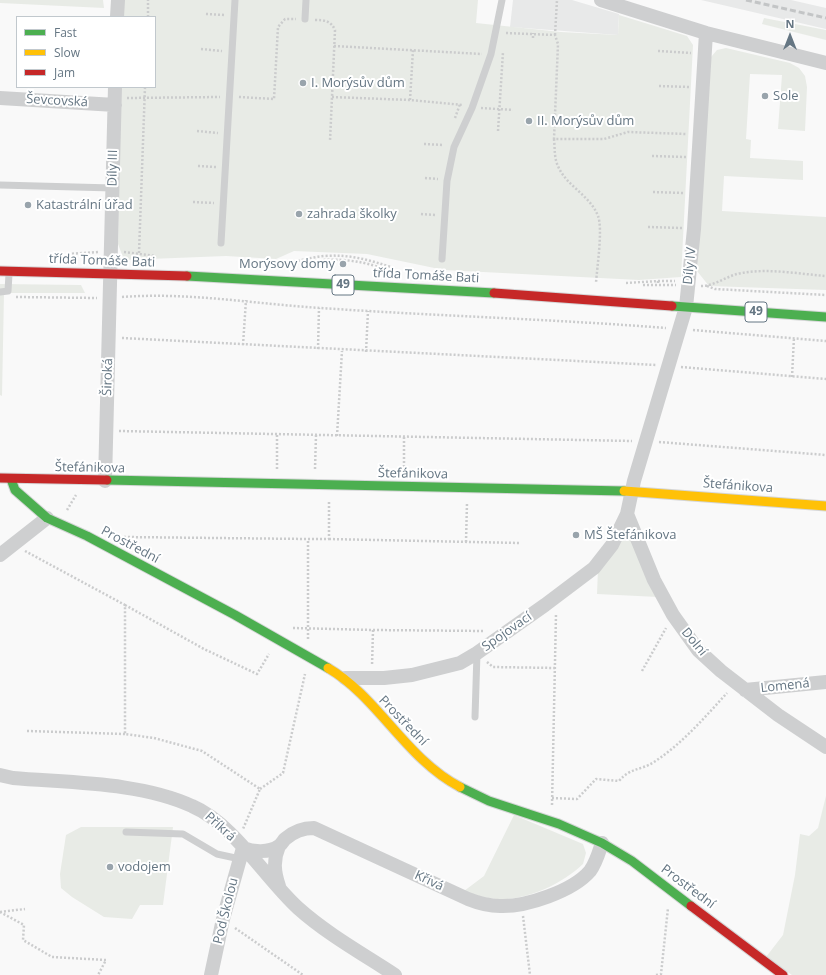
<!DOCTYPE html>
<meta charset="utf-8">
<style>
body{margin:0}
#map{position:relative;width:826px;height:975px;overflow:hidden;background:#f9f9f9;font-family:"Open Sans",sans-serif}
canvas{display:block}
.legend{position:absolute;left:16px;top:16px;width:140px;height:72px;box-sizing:border-box;background:#fff;border:1px solid #c1c8cd;margin:0;padding:5px 7px;list-style:none;font-size:12px;color:#657683}
.legend li{display:flex;align-items:center;gap:8px;height:20px}
.legend b{width:20px;border:1px solid #c1c8cd}
.north{position:absolute;left:770px;top:16px;width:40px;height:40px;-webkit-text-stroke:3px #fff;paint-order:stroke;rotate:0deg;font-size:11px;font-weight:700;line-height:16px;text-align:center;color:#657683}
.north::after{content:'';display:block;margin:auto;width:14px;height:18px;background:#657683;clip-path:polygon(50% 0,100% 100%,50% 72%,0 100%)}
</style>
<div id="map">
<canvas width="826" height="975"></canvas>
<ul class="legend">
<li><b style="height:5px;background:#4caf50"></b>Fast</li>
<li><b style="height:5px;background:#ffc107"></b>Slow</li>
<li><b style="height:5px;background:#c62828"></b>Jam</li>
</ul>
<div class="north">N</div>
</div>
<script>
const context = document.querySelector('canvas').getContext('2d');
context.lineJoin = 'round';
function fill(path, color) { context.fillStyle = color; context.fill(path, 'evenodd'); }
function strokePath(path, color, width, dash) { context.strokeStyle = color; context.lineWidth = width; context.lineCap = dash ? 'butt' : 'round'; context.setLineDash(dash || []); context.stroke(path); }
function drawText(font, color, halo, rows, align = 'center') {
  context.font = font + ' "Open Sans",sans-serif'; context.lineWidth = 4; context.setLineDash([]); context.textBaseline = 'middle'; context.strokeStyle = halo; context.fillStyle = color; for (const [text, x, y, turn = 0] of rows) {
    context.save(); context.translate(x, y); context.rotate((+turn || 0) * Math.PI / 180); context.textAlign = isNaN(turn) ? turn : align; if (halo) context.strokeText(text, 0, 0); context.fillText(text, 0, 0); context.restore();
  }
}
fill(new Path2D(`
 M513,0H572L619,14L618,35L510,27Z
 M701,0H791L826,8V29Z`), '#e8e9e9');
fill(new Path2D(`
 M0,0H103L104,8L0,3Z
 M122,0H478L476,23L561,32L618,35L619,15L687,36L693,45L681,277L639,280L444,270L367,254L294,251L276,259L226,256L124,260L118,244L121,87H155V17H122Z
 M764,18L826,30V40L762,24Z
 M726,48L790,63L799,68L805,76L807,87L805,131L778,129L782,75L750,74L746,139L751,140L750,158L803,161V180L724,176L722,211L826,217V290L709,286L697,271L711,57L717,50Z
 M0,284L81,285L85,293H4L2,396L0,395Z
 M621,538H628L632,540L658,597L597,594L598,569Z
 M826,796V975H792L766,957L783,935L795,875L800,834L809,836L818,828Z
 M514,815L583,844L586,853L583,864C562,884 526,901 497,899C485,898 475,895 464,891L484,876Z
 M81,827H173L163,905H140L132,919L104,917L72,897L61,888L60,874L66,835Z`), '#e8ebe6');
const fast = new Path2D(`
 M187,276L494,293
 M672,306L826,317
 M11,479L15,490L47,518L87,536L235,615L328,668
 M107,480L624,491
 M460,787L489,801L559,824L602,843L632,861L691,906`);
const slow = new Path2D(`
 M624,491L826,506
 M328,668C378,697 406,759 460,787`);
const jam = new Path2D(`
 M0,271L187,276
 M494,293L672,306
 M0,478L107,480
 M691,906L783,975`);
strokePath(fast, '#d5d6d7', 11);
strokePath(slow, '#d5d6d7', 11);
strokePath(jam, '#d5d6d7', 11);
strokePath(new Path2D(`
 M206,14L225,15
 M148,17V0
 M315,20C325,20 331,21 335,30L330,141
 M506,33L555,35L558,44L554,139H604L628,132L687,134
 M555,35L557,0
 M533,38V33
 M334,46L482,54
 M201,49L222,51
 M658,51L691,53
 M659,86L690,87
 M239,97L274,99L278,27L285,19H296
 M332,97L410,100L463,105
 M127,98L220,97
 M410,100L413,50
 M481,108L513,110
 M455,118L460,104
 M197,131L218,133
 M498,131L503,52
 M554,139C555,148 554,158 558,166C566,186 590,195 598,216C603,229 597,267 596,283
 M424,144L444,145
 M652,156L686,157
 M198,166L216,167
 M425,178L438,179
 M653,192L684,193
 M193,202L214,203
 M421,214L436,215
 M648,227L682,228
 M124,252L155,256
 M139,253L145,87
 M68,254L99,252
 M290,262C301,261 312,257 324,256C350,254 369,260 394,268
 M304,264C325,256 361,260 381,268
 M658,281H675
 M626,283L658,281V285
 M643,285H676
 M701,286C716,286 727,275 742,273C769,268 799,274 826,276
 M707,286L715,289L826,295
 M16,297L97,298
 M122,297C189,292 255,304 321,308C436,316 551,319 666,328
 M693,330L826,341
 M122,338L656,365
 M243,345L246,300
 M318,349L319,308
 M366,352L368,311
 M681,367L826,379
 M792,377L794,337
 M119,431L632,441
 M337,436L342,351
 M659,442L826,455
 M277,469V435
 M315,469L316,435
 M404,471V437
 M67,510L76,495
 M124,537L308,539
 M329,539L519,543
 M466,542L467,503
 M25,551L125,605V734L154,738L202,751L260,789L243,829
 M125,605L204,649L257,674L269,654
 M293,628L373,630L372,666
 M373,630L485,631
 M308,639V539H329V500
 M487,662L493,667L555,668
 M642,671L666,628
 M27,731L125,734
 M260,789L283,773L305,674
 M552,798L577,799L596,779L619,781C631,767 640,771 654,762C682,744 705,717 727,693
 M552,805L556,614
 M0,912L24,925L23,940L52,957L106,960L98,975
 M0,912L25,909
 M523,916L530,975
 M235,928L303,975
 M656,975L661,974L668,908`), '#cbcccd', 2.5, [2, 2]);
strokePath(new Path2D(`
 M305,19L306,0
 M0,185L113,188
 M221,243L235,0
 M442,259L447,181L454,147L472,108L491,54L502,0
 M0,292L8,291L9,274
 M475,717L477,653
 M126,832L183,834L217,854L240,859`), '#cecfd0', 7);
strokePath(new Path2D(`
 M601,0L706,33L826,63
 M117,17L118,0
 M706,33L694,229L686,307L634,481L627,514L654,580L673,615L698,650L721,671L778,715L826,747
 M0,98L115,105
 M105,481L115,87
 M0,555L47,518
 M345,678H384L412,675L460,663L477,653L545,605L594,568L612,545L627,514
 M745,690L826,682
 M0,775L13,778C70,783 140,782 192,806C234,824 265,878 298,908C327,934 363,954 395,975
 M279,846C273,860 274,872 279,886
 M243,848C253,852 269,853 279,846C282,844 283,841 285,839C294,831 303,828 314,828L468,899C478,903 489,906 500,906C526,907 573,891 590,871C596,863 599,852 602,843
 M211,975L223,919L243,848`), '#cecfd0', 14);
strokePath(fast, '#4caf50', 9);
strokePath(slow, '#ffc107', 9);
strokePath(jam, '#c62828', 9);
strokePath(new Path2D(`
 M746,0L826,18`), '#c3c5c6', 3, [6, 3]);
for (const [x, y, r, color] of [
 [303,83,4,"#99a4ac"],
 [765,96,4,"#99a4ac"],
 [529,121,4,"#99a4ac"],
 [28,205,4,"#99a4ac"],
 [299,214,4,"#99a4ac"],
 [343,264,4,"#99a4ac"],
 [576,535,4,"#99a4ac"],
 [110,867,4,"#99a4ac"]
]) { const dot = new Path2D(); dot.arc(x, y, r, 0, 2 * Math.PI); context.fillStyle = color; context.fill(dot); strokePath(dot, '#fff', 1.5); }
for (const [x, y, w] of [
 [343,285,22],
 [756,312,22]
]) { const box = new Path2D(); box.roundRect(x - w / 2, y - 10, w, 20, 3); context.fillStyle = '#fff'; context.fill(box); strokePath(box, '#657683', 1); }
drawText('bold 12px', '#657683', null, [
 ["49",343,285],
 ["49",756,312]
]);
drawText('13px', '#657683', '#fff', [
 ["I. Morýsův dům",311,83],
 ["Sole",773,96],
 ["II. Morýsův dům",537,121],
 ["Katastrální úřad",36,205],
 ["zahrada školky",307,214],
 ["Morýsovy domy",335,264,"right"],
 ["MŠ Štefánikova",584,535],
 ["vodojem",118,867]
], 'left');
drawText('13px', '#657683', '#fff', [
 ["Ševcovská",57,101,3],
 ["Díly III",113,168,-89],
 ["třída Tomáše Bati",102,261,2],
 ["Díly IV",690,266,-84],
 ["třída Tomáše Bati",426,276,3],
 ["Široká",108,377,-88],
 ["Štefánikova",90,468,1],
 ["Štefánikova",413,474,1],
 ["Štefánikova",738,486,4],
 ["Prostřední",130,545,28],
 ["Spojovací",507,632,-35],
 ["Dolní",694,642,50],
 ["Lomená",785,686,-6],
 ["Prostřední",403,721,46],
 ["Příkrá",220,827,42],
 ["Křivá",429,881,25],
 ["Prostřední",688,887,37],
 ["Pod Školou",226,911,-76]
]);
</script>
